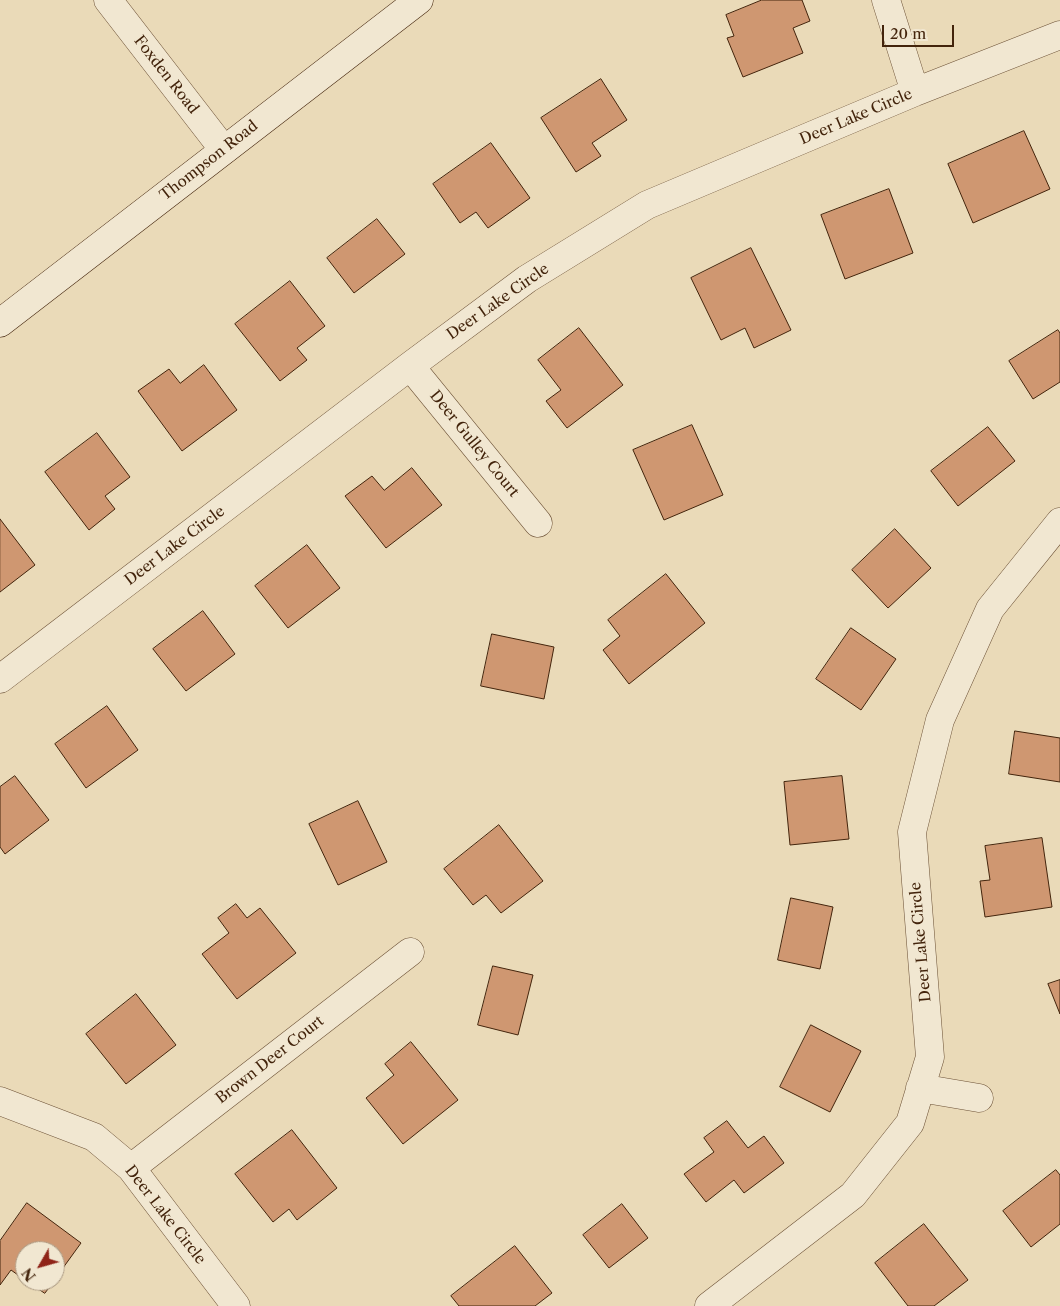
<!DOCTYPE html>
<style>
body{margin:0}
#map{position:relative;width:1060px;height:1306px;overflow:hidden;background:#eadab8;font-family:"Libre Caslon Text",serif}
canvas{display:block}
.north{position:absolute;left:15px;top:1241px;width:50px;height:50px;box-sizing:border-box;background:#f1e7d1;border:1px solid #ab9982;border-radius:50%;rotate:232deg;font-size:14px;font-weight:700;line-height:20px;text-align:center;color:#43240c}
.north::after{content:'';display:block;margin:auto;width:18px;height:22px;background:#8f2418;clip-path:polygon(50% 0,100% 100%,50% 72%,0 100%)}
.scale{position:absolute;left:882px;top:25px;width:72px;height:22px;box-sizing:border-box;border:2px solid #43240c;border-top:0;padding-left:6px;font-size:15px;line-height:18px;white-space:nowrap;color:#43240c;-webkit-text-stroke:4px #f1e7d1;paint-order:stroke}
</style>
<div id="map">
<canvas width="1060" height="1306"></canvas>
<div class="north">N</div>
<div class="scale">20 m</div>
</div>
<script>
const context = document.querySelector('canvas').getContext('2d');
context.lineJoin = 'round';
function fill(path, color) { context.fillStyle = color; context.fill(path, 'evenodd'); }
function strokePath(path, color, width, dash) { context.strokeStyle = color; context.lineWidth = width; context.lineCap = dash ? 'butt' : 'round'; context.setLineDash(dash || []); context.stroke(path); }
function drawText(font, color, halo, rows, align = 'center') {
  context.font = font + ' "Libre Caslon Text",serif'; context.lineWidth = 4; context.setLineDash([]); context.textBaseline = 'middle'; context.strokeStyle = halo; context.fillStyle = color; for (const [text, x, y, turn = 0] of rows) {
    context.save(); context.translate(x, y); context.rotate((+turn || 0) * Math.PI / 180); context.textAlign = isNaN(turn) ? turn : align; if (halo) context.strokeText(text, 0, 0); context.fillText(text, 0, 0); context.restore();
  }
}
const building = new Path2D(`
 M762,0H802L810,21L793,28L803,53L743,77L727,38L734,36L726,15Z
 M601,79L627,120L592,143L601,156L576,172L541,118Z
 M1024,131L1050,189L973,223L948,164Z
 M491,143L530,198L488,228L476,212L460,223L433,184Z
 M889,189L913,253L845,279L821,215Z
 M377,219L405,254L354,293L327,258Z
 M751,248L791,330L754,348L745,328L721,340L691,278Z
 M290,281L325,326L297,348L307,360L280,381L235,324Z
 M579,328L623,385L567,428L546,401L561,390L538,360Z
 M1058,330L1060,333V382L1033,399L1009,361Z
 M204,365L237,410L182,451L138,391L169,369L180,383Z
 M692,425L723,495L664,520L633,450Z
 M988,427L1015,461L958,506L931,471Z
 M97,433L130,477L105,496L115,509L89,530L45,472Z
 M412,468L442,505L386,548L345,496L372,476L384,490Z
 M0,519L35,565L0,592Z
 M895,529L931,568L888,608L852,570Z
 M307,545L340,588L288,628L255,586Z
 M666,574L705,623L629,684L603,650L620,636L608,620Z
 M203,611L235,654L186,691L153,649Z
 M851,628L896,659L861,710L816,679Z
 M492,634L554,647L544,699L481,686Z
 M107,706L138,750L86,788L55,744Z
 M1015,731L1060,738V782L1009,774Z
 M15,776L49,820L5,854L0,847V787Z
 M842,776L849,839L790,845L784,782Z
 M358,801L387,862L338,885L309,824Z
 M499,825L543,881L501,913L486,895L473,905L444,869Z
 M1042,838L1052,907L985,917L980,881L990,880L985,846Z
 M791,898L833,907L820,969L778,960Z
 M236,904L247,918L260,908L296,953L237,999L202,954L229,933L218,918Z
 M493,966L533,975L518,1035L478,1025Z
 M1060,980V1014L1048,984Z
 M136,994L176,1045L126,1084L86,1034Z
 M811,1025L861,1051L830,1112L780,1087Z
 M411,1042L458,1100L403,1144L366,1098L394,1075L385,1064Z
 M727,1121L748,1148L764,1136L784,1163L744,1193L734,1180L706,1202L684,1174L714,1152L704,1138Z
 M292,1130L337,1188L297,1220L289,1209L273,1222L235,1174Z
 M1056,1170L1060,1175V1224L1031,1247L1003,1211Z
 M27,1203L81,1243L55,1279V1251H25V1280L11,1270L0,1285V1241Z
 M622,1204L648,1238L609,1268L583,1235Z
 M924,1224L968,1280L934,1306H908L875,1263Z
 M515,1246L552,1293L535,1306H459L451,1296Z
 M27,1281H54L45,1293Z`);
fill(building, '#cf9771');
strokePath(building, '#43240c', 1);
const street = new Path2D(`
 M108,0L224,150
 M886,0L915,92
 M410,366L538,523
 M0,679L410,366L527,279L647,205L915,92L1060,35
 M920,1088L979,1098
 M0,1101L94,1137L131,1168L236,1306
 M131,1168L410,952
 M709,1306L853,1195L910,1123L930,1057L912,832L940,720L990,609L1060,522`);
const secondary = new Path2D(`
 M0,323L419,0`);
strokePath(street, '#6d5237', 29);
strokePath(secondary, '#43240c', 29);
strokePath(street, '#f1e7d1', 28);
strokePath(secondary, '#f1e7d1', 28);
drawText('15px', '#43240c', '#f1e7d1', [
 ["Foxden Road",166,75,52],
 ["Deer Lake Circle",856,117,-23],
 ["Thompson Road",209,161,-38],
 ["Deer Lake Circle",498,302,-35],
 ["Deer Gulley Court",474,444,51],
 ["Deer Lake Circle",175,546,-37],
 ["Deer Lake Circle",921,942,-95],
 ["Brown Deer Court",270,1060,-38],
 ["Deer Lake Circle",165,1215,52]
]);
</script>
